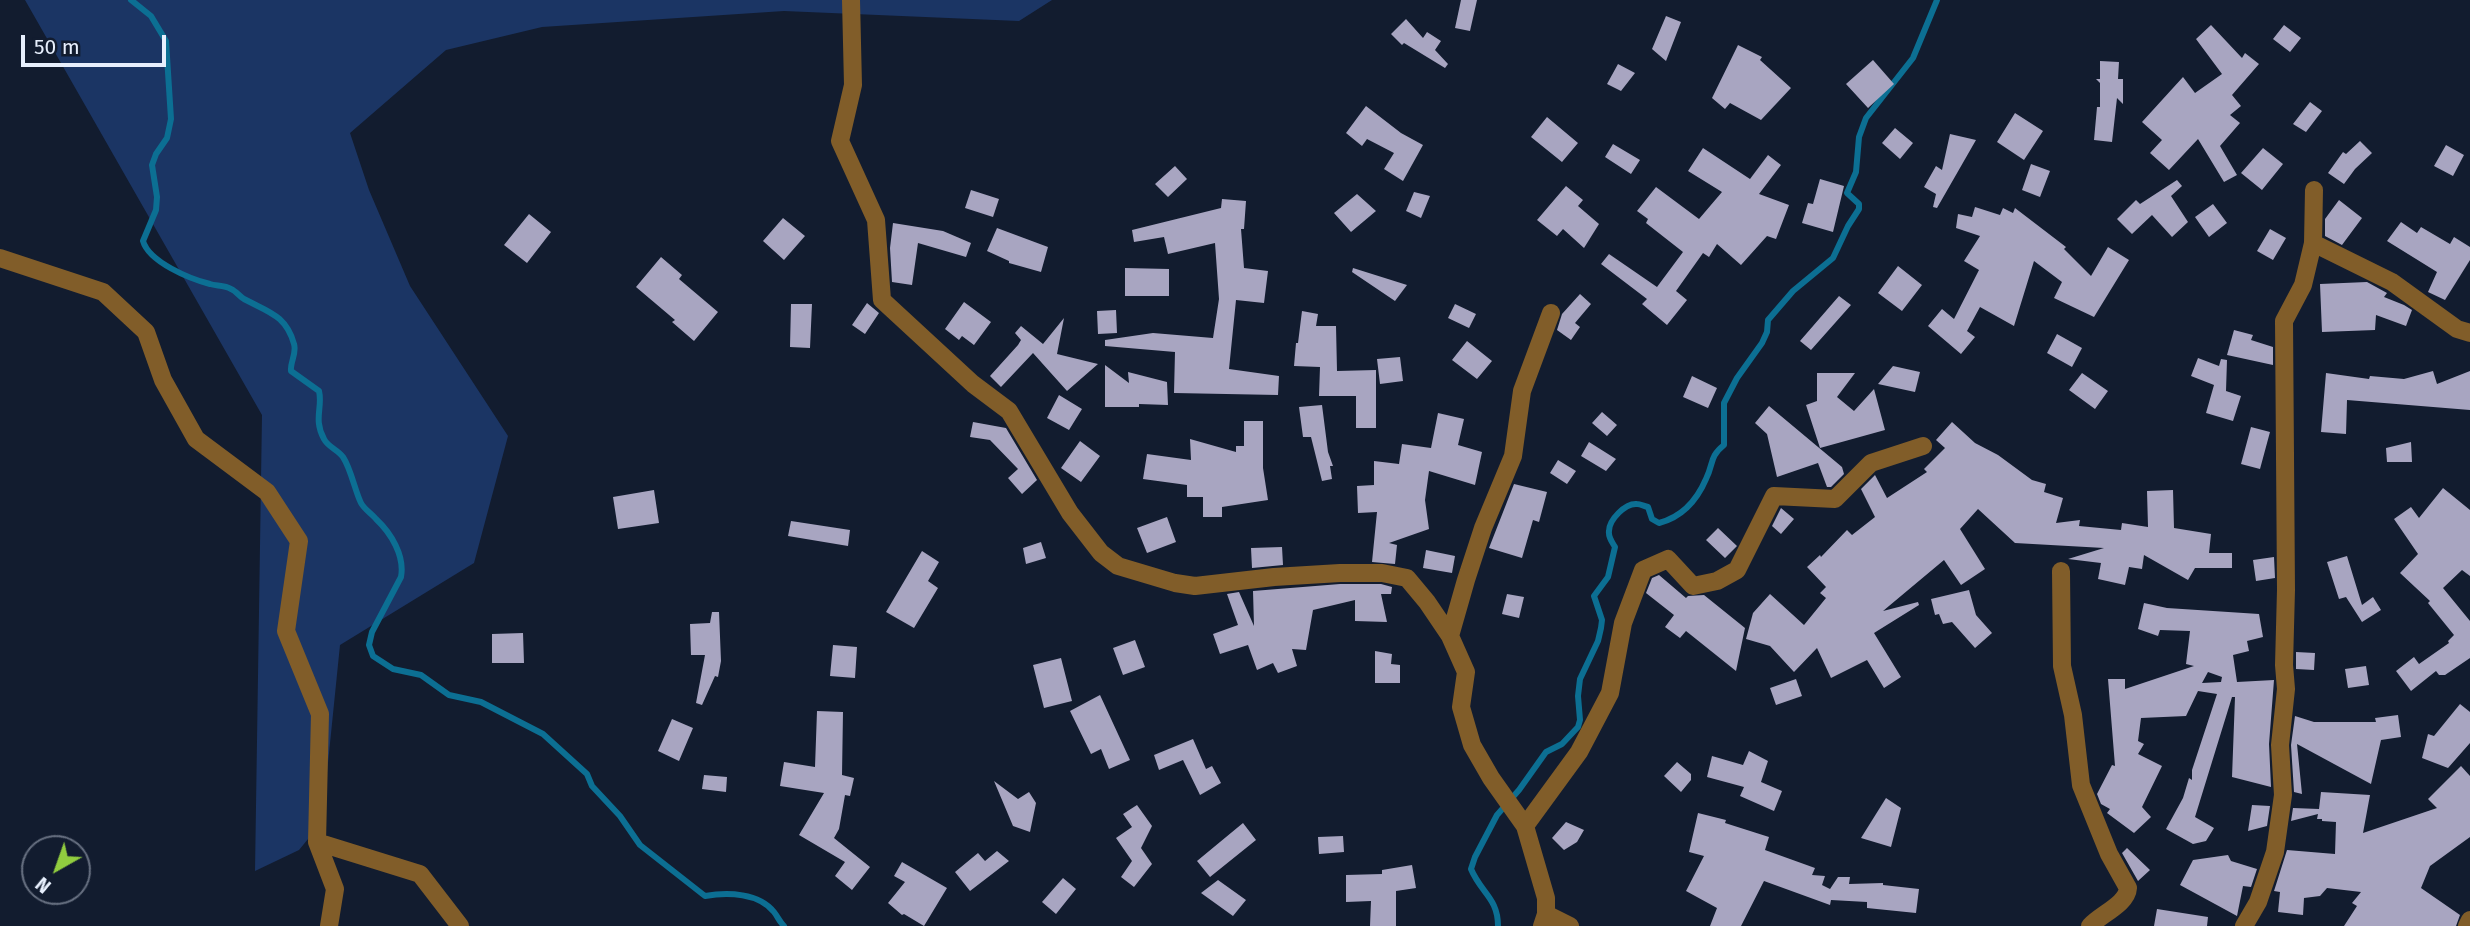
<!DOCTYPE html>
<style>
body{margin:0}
#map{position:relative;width:2470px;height:926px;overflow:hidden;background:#121c2f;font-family:"Fira Sans",sans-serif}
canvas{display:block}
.north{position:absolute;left:21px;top:835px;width:70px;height:70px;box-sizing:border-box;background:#121c2f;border:2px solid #677081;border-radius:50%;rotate:220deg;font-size:19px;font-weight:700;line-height:28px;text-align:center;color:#e7effd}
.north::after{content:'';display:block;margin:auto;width:24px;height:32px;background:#91cd3f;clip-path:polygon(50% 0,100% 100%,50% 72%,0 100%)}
.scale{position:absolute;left:21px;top:35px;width:145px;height:32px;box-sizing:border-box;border:4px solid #e7effd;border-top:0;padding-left:9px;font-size:21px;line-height:24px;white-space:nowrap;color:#e7effd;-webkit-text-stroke:5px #121c2f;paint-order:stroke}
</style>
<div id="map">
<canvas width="2470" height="926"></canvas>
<div class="north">N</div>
<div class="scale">50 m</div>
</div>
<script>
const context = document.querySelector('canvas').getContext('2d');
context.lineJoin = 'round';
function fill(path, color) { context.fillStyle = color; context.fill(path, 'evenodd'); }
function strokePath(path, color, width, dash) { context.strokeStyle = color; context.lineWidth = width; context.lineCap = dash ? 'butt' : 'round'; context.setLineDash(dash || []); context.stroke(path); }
fill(new Path2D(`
 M25,0H1052L1019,21L784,11L542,27L446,50L350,133L369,190L410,286L508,436L474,563L340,645L322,822L299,850L255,871L262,415Z`), '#1b3564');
strokePath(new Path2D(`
 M131,0L151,16L166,41L171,119L167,138L156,154L152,165L157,197L156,210L143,241C149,262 190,279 210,284C216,286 225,285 231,289C236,291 239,296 244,299C268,312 286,315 294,344C297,353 290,362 291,371L319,391C323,407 313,419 324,439C328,447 338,450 343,457C351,469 355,491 361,503C364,509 372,514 376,519C391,533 405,556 401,577L372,632L369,645L373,656L393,669L421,675L449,695L481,702L543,734L587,774L592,786L620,816L640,845L705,896C728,892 759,893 774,912C778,917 779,921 784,926
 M1498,926C1498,898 1481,893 1471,869L1475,857L1497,815L1519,790L1546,752L1562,744L1578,727L1580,720L1578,696L1580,679L1598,641L1601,628L1602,620L1594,596L1608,577L1615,547C1612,542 1608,537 1609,531C1609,520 1625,503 1637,504C1640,504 1644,506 1648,507L1652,519L1659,523C1682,517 1697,500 1706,479C1714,463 1709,457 1724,445V403L1737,378L1762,343L1767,332L1768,320L1793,291L1833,258L1848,226L1859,209V204L1847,193L1856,172L1859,137L1866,118L1913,58L1937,0`), '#0c6f93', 6);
fill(new Path2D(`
 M1461,0H1477L1470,31L1455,28Z
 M1666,16L1681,22L1666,61L1652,49Z
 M1406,19L1423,38L1427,32L1441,41L1435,50L1448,64L1445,68L1404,43L1402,45L1391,34Z
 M2211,25L2242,58L2245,53L2259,64L2232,95L2241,106L2230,115L2240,123L2220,146L2237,175L2224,182L2198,139L2169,170L2150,153L2162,140L2142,122L2183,77L2195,93L2222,74L2196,39Z
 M2284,25L2301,38L2290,52L2273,39Z
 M1738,45L1762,57L1760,60L1791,88L1761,120L1730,103L1725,109L1712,98Z
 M1873,60L1894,84L1868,108L1846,84Z
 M2100,61L2119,62L2118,79H2123V104L2117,98L2112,142L2094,140L2097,107H2100V83L2096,79H2100Z
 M1618,64L1635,73L1621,91L1607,84Z
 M2310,102L2322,111L2306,132L2293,124Z
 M1366,106L1401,133L1423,145L1403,181L1384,169L1394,153L1367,139L1362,146L1346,133Z
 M2015,113L2043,131L2024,160L1997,142Z
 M1547,117L1578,143L1562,162L1531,137Z
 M1895,128L1913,143L1900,159L1882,143Z
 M1950,134L1976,140L1937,208L1933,207L1936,194L1924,187L1936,166L1942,170Z
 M2360,141L2372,153L2355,169L2344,184L2328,173L2343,152L2346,154Z
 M1613,144L1640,160L1631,174L1605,157Z
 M2446,145L2464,155L2453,176L2434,166Z
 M1703,148L1750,179L1768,155L1781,165L1759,194L1789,205L1776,239L1767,236L1741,265L1717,244L1709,257L1703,253L1676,291L1687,300L1667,325L1642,304L1647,299L1601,264L1609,254L1657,287L1683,252L1646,223L1648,219L1637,211L1656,187L1699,219L1722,192L1688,171Z
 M2263,148L2283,164L2262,190L2241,173Z
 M2031,164L2050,171L2040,197L2022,190Z
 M1175,166L1187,179L1168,197L1155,184Z
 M1820,179L1844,186L1833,232L1802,223L1808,203L1813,204Z
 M2177,180L2182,186L2171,196L2188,222L2172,237L2152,215L2132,234L2117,219L2136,200L2140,204Z
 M1566,186L1583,200L1578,206L1599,224L1584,248L1563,229L1557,236L1537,220Z
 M971,190L999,199L993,217L965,208Z
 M1414,192L1430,196L1421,218L1406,211Z
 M1357,194L1376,211L1351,232L1334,213Z
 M1222,199L1246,201L1244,229H1241L1244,268L1268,271L1264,303L1236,300L1229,369L1279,376L1278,395L1174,393L1175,352L1105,346V340L1153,333L1213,338L1219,299L1215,243L1168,254L1164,237L1134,242L1132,230L1221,208Z
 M2339,200L2362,218L2342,245L2325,236V219Z
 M2213,204L2227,223L2209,237L2195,217Z
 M1975,207L2000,215L2003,208L2013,213L2015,208L2066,247L2064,249L2091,276L2108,247L2129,260L2094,317L2054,298L2062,282L2034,261L2014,326L1980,307L1967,331L1975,337L1961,354L1928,326L1942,309L1954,319L1979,270L1964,261L1980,236L1956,228L1958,214L1972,217Z
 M529,214L551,232L527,263L504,245Z
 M783,218L805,236L784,260L763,241Z
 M2401,222L2417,233L2421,227L2450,244L2454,237L2470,247V260L2445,300L2428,292L2437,272L2387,241Z
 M893,223L943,231L971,243L966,257L918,243L912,285L892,282L890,248Z
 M997,228L1048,247L1041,272L1009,263V261L987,251Z
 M2270,229L2286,238L2273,260L2257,251Z
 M661,257L682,275L679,279L718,312L694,341L672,322L675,320L636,287Z
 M1898,266L1922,285L1902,311L1878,293Z
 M1125,268L1169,269V296H1125Z
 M1353,268L1388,279L1407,285L1395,301L1352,272Z
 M2367,282L2387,293L2384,297L2404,305L2412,310L2406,326L2376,315L2375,330L2322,332L2320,284Z
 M1580,294L1591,304L1575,323L1580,327L1571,340L1557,330L1562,314Z
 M1839,296L1851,305L1811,350L1800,341Z
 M964,302L991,322L974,345L962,336L959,340L945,329Z
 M867,303L879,313L865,334L852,325Z
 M791,304H812L810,348L790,347Z
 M1455,304L1476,314L1469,328L1448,318Z
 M1116,310L1117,333L1098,334L1097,311Z
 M1302,311L1318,314L1316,326H1336L1337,371L1376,370V428H1356V396H1319L1320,367L1294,366L1296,343H1298Z
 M1064,318L1057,354L1098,364L1067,391L1033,353L1001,387L990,376L1018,345L1021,340L1015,333L1021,326L1043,344Z
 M2234,330L2253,335L2251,340L2273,347V365L2227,355Z
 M2057,334L2082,348L2072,367L2047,353Z
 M1467,341L1492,361L1477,379L1452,360Z
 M1400,357L1403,381L1380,384L1377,359Z
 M2198,358L2219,366L2221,359L2227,360L2226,391L2241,396L2233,421L2206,413L2214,385L2191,376Z
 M1105,365L1129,383L1128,372L1167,382L1168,405L1139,404V407H1105Z
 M1893,366L1920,372L1915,392L1878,384Z
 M2433,371L2437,384L2470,371V410L2347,400L2346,434L2321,432L2326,373L2369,379L2370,376L2404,379Z
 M1817,373H1855L1837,397L1854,411L1874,389L1885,430L1820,448L1806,405L1817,401Z
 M2082,373L2108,391L2095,409L2069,390Z
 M1692,376L1717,388L1708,408L1683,397Z
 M1059,395L1082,409L1069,430L1047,418Z
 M1322,405L1328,452L1333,466H1330L1332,479L1322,481L1311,437H1303L1299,407Z
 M1769,406L1842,467L1844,474L1831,487H1827L1818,463L1777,477L1767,434L1755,423Z
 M1602,412L1617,425L1607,436L1592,423Z
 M1438,413L1464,419L1458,445L1482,452L1475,485L1429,471L1425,500L1429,529L1389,543L1397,545L1395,564L1372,562L1377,512L1358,513L1357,486L1374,485V461L1399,464L1402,444L1431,448Z
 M1244,421H1263V468L1268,500L1222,507V517H1203V497H1187V485L1143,479L1147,454L1191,460L1190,439L1236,452V446H1244Z
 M973,422L1006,428L1037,480L1022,494L1008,478L1018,469L990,440L970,437Z
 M1952,422L1975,443L1998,455L2032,480L2046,484L2044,492L2063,498L2056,523L2080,520L2079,526L2121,530L2122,523L2148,527L2147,491L2173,490L2174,528L2211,534L2209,553H2232V568H2195L2188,580L2144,555L2142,569L2129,567L2125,585L2098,579L2101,563L2068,559L2104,548L2015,543L1978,509L1960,529L1985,569L1961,585L1944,560L1883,611L1918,602L1919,605L1874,633L1901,677L1884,688L1867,660L1831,678L1817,648L1794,672L1770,646L1746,639L1753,613L1770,594L1804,625L1826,598L1820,593L1826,587L1807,567L1820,555L1821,557L1847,530L1852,535L1875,517L1861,489L1875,475L1887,498L1927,472L1924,469L1945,448L1936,440Z
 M2251,427L2270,432L2260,469L2241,464Z
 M1080,441L1100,456L1081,482L1061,468Z
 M1589,442L1616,459L1606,471L1581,456Z
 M2411,442L2412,462H2387L2386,448Z
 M1558,460L1576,471L1567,484L1550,473Z
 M1514,484L1547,492L1539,522L1533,520L1522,558L1489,548Z
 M2443,488L2470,510V576L2462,570L2443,588L2470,621V658L2445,675H2439L2436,671L2411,691L2396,671L2414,657L2419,664L2449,643L2448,641L2454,635L2428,603L2430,601L2400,573L2418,554L2394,519L2411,507L2419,518Z
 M654,490L659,523L618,529L613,497Z
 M1781,508L1794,519L1781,534L1772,526Z
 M1167,517L1176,542L1147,553L1137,528Z
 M791,521L850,530L848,546L788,536Z
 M1718,528L1737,546L1725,558L1706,540Z
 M1041,542L1046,558L1026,564L1023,548Z
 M1282,547L1283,565L1252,568L1251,548Z
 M1426,550L1455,556L1452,573L1423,568Z
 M922,551L939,562L928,581L938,588L914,628L886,612Z
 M2347,556L2362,605L2373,597L2381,610L2362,622L2346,597L2339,599L2327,562Z
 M2274,557L2275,578L2256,581L2253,560Z
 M1659,575L1686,598L1688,596L1704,595L1745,628L1736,671L1686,631L1680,638L1665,627L1674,615L1646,593L1652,578Z
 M1340,584H1381L1392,587L1391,594H1381L1387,622L1355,621V600L1313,610L1306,650L1292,649L1297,666L1278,673L1273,663L1257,670L1248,645L1220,654L1213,634L1238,625L1227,594L1239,592L1254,626L1253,591Z
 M1969,590L1976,615L1992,633L1975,648L1952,622L1943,624L1939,614L1935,615L1931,599Z
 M1507,594L1524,597L1519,618L1502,614Z
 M2144,603L2167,608L2259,614L2263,637L2247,641L2249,651L2233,655L2237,682L2274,680L2269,744L2271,787L2232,777L2235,697H2232L2195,817L2214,828L2206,841L2193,844L2166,829L2183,798L2189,778L2192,780V770L2217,694L2198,691L2186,716L2141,718L2138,741L2144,744L2138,754L2162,766L2142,807L2151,817L2134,833L2107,813L2110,809L2101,804L2097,794L2112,765L2115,766L2108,679H2125V689L2194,666L2186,664L2190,631L2160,630L2158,636L2138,629ZM2208,672L2222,677L2221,682L2202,683Z
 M712,612H719L721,661L718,677L715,676L702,705L696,703L705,655H691L690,624L710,623Z
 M523,633L524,663H492V634Z
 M1135,640L1145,667L1123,675L1113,648Z
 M833,645L857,647L855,678L830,676Z
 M1375,651L1392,654L1391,664L1400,665V683H1375Z
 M2296,652L2315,653L2314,670L2296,669Z
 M1061,658L1072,701L1044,708L1033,665Z
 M2366,666L2369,685L2348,688L2345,669Z
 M1796,679L1802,696L1776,705L1770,688Z
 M1100,695L1130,760L1109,769L1101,749L1091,754L1070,711Z
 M2460,704L2470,712V743L2448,768L2422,758L2428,734L2434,736Z
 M817,711L843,712L842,775L854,778L850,796L845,795L839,829L834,838L870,867L852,890L835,876L845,862L799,835L824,793L780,786L784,762L815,767Z
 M2398,715L2401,737L2381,740L2371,784L2297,744L2302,794L2294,792L2291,745L2295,716L2314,722H2376L2375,718Z
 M672,719L693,728L679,761L658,751Z
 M1193,739L1206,769L1212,766L1221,783L1200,795L1183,760L1159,770L1154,755Z
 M1749,751L1768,761L1761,782L1782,791L1774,811L1740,796L1744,787L1707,777L1712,756L1743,765Z
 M1677,762L1691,774V780L1681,792L1664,776Z
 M2461,766L2470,776V837L2430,866L2421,888L2460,915L2456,926H2344L2357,906L2352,903L2361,892L2327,888L2320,896L2304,898L2303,915L2278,912L2280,892L2274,891L2287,850L2335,854L2336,822L2322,821V819H2317L2318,814L2291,821L2293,808L2319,809L2321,792L2370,795L2363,833L2437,808L2428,799Z
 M704,775L727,777L726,792L702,789Z
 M994,781L1018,799L1029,792L1036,803L1030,832L1013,826Z
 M1886,798L1901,808L1891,847L1861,838Z
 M1137,805L1152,826L1141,848L1152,864L1134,887L1121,877L1132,861L1116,838L1132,827L1123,814Z
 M2252,805L2270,806L2267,826L2248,831Z
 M1698,813L1726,820L1725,823L1769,837L1765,850L1815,868L1812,875L1825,876L1822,885L1830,889L1838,877H1850L1849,884L1883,883V885L1919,889L1916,913L1867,908V902L1831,900L1830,905L1764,881L1741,926H1710L1717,908L1686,891L1704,856L1689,852Z
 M1566,822L1584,830L1577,842L1564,850L1552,838Z
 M1243,823L1256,840L1210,877L1197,861Z
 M1343,836L1344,852L1319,854L1318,837Z
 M2127,848L2150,870L2138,881L2122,853Z
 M997,851L1009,861L970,891L955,872L978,853L985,861Z
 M2228,855L2231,861L2257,869L2251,887L2243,886L2237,916L2180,885L2193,860Z
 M902,862L947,888L924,926L904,914L902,915L888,903L905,882L894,876Z
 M1412,865L1416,888L1396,891V926H1370L1371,901L1346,902V875L1382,874V870Z
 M1063,878L1076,889L1056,914L1042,902Z
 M1218,880L1246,900L1233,916L1201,893Z
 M2157,909L2208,917L2207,926H2154Z`), '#a8a5c1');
strokePath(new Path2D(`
 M851,0L853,85L840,141L876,220L882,300L973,384L1009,411L1070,513L1101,553L1118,566L1175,583L1195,586L1274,577L1340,573H1382L1407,578L1427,602L1450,636L1466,672L1461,707L1472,745L1491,778L1525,826L1546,898V914L1542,926
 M2313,243L2392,282L2457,329L2470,333
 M0,258L103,292L146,332L163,380L196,439L267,492L299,541L286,631L320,714L317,842L335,889L329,926
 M2061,571L2062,666L2073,715L2081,785L2109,854L2128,888C2127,904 2101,914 2090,926
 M1450,636L1466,580L1483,528L1513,456L1522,391L1551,313
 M1525,826L1579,752L1610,693L1623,623L1643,570L1668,559L1693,586L1717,581L1737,570L1774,496L1835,499L1871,463L1923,446
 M317,842L420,874L460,926
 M1546,914L1570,926
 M2244,926L2258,902L2275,852L2283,795L2280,745L2286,689L2284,665L2286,590L2284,321L2303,285L2313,243L2314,190
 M2467,926L2470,920`), '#815d29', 18);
</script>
